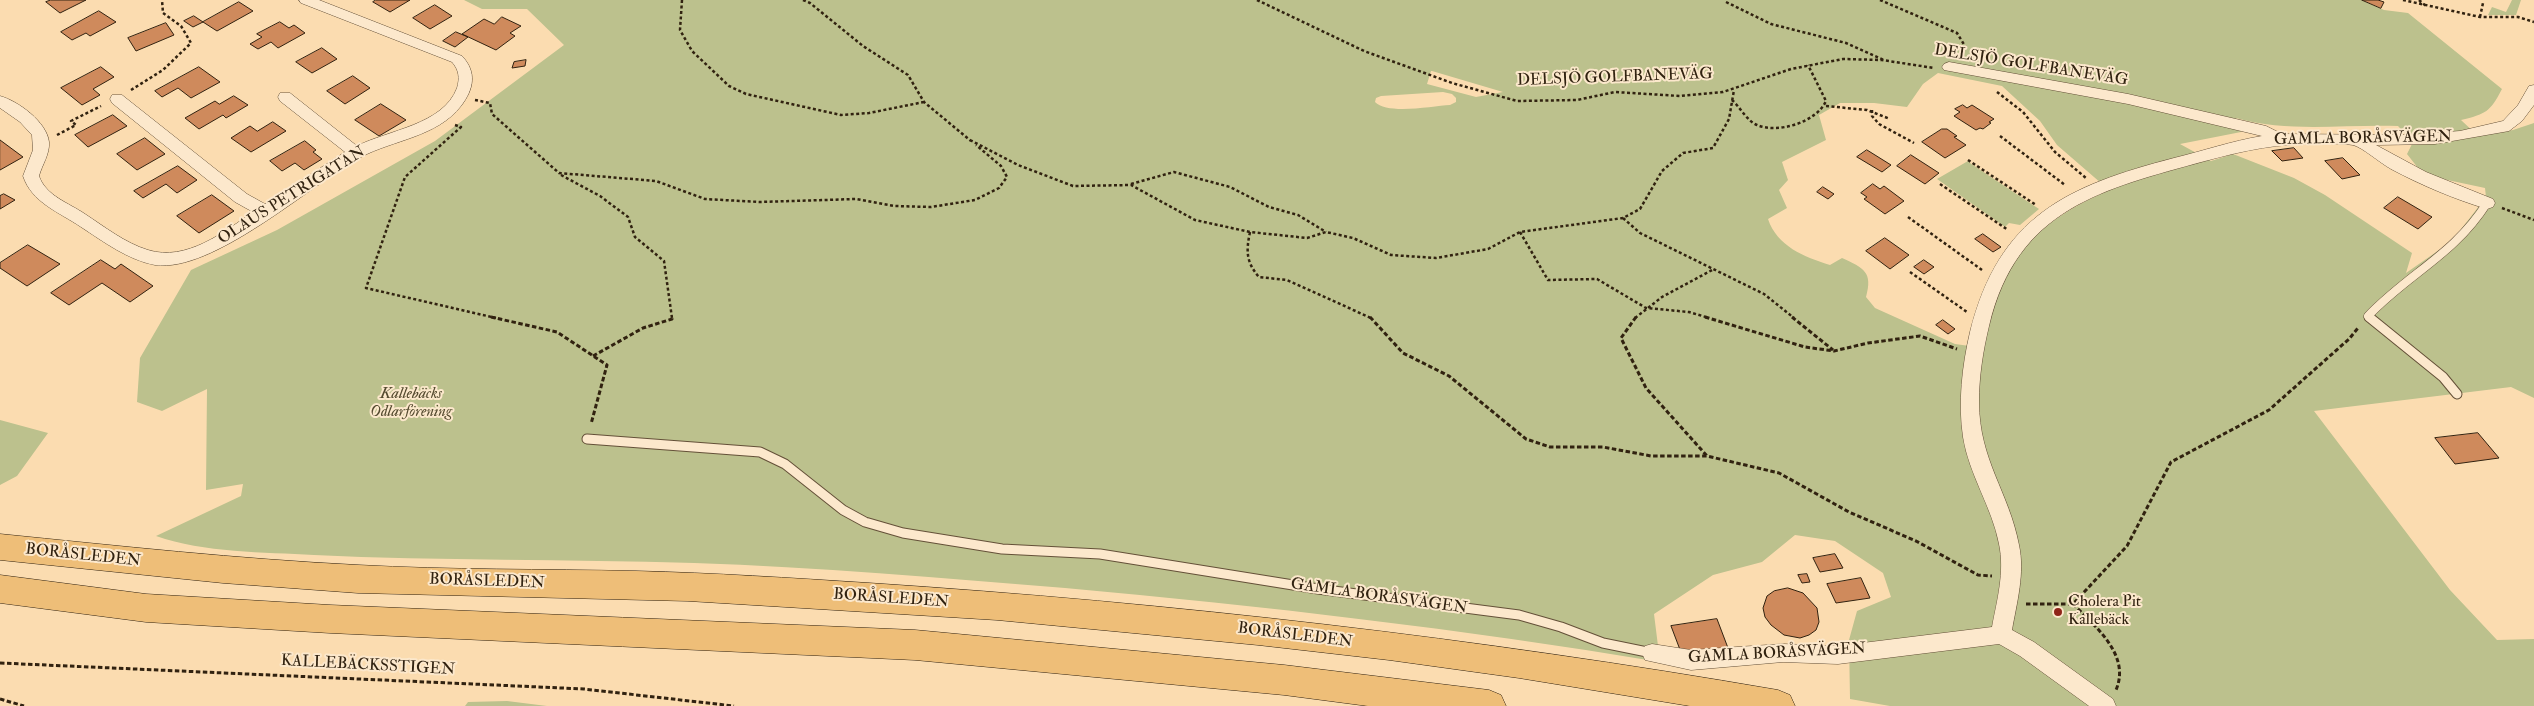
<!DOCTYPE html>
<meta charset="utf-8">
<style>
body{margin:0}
canvas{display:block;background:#fbdcb0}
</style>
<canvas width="2534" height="706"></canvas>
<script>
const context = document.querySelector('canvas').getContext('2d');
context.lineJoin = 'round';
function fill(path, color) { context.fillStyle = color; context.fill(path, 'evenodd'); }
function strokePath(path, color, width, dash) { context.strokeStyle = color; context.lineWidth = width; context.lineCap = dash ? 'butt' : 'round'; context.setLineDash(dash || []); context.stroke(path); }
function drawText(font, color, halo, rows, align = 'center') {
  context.font = font + ' "IM FELL Double Pica",serif'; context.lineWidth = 4; context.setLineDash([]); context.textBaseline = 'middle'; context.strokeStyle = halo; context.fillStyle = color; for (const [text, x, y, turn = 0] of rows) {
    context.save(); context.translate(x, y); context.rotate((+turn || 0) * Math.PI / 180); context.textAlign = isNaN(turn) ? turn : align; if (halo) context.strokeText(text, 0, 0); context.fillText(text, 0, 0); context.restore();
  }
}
fill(new Path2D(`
 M464,0H2361L2384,10L2408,13L2502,89C2490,112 2486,114 2461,120L2478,136L2513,130L2534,123V398L2511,387L2314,411L2450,590L2497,640L2534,639V706H1890L1850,699L1849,640L1857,611L1891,597L1883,573L1835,541L1795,535L1762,562L1713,575L1654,614L1660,662C1462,629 1264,606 1065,588C941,578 817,567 694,563C567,559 440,561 314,555C264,552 204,553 156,536L241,496L243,484L206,490L207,389L162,411L137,402L140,358L191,270L277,230L435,141L564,45L527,9H482ZM1431,71H1432L1503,92L1476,97L1427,84ZM1938,73L2002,86L2040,121L2057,145L2109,190C2027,227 2002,261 1984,348L1955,344L1875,308L1866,297C1873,272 1864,268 1842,258L1830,265C1804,257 1777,246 1768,219L1787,208L1779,190L1788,180L1782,162L1826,140L1819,115L1840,103H1874L1907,107L1923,84ZM1443,92L1452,94L1456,98V102L1450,105C1433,106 1387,115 1375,102L1376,98L1381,96ZM2236,118C2289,133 2344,124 2398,126L2413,142L2407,154L2418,168L2438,178L2485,188L2486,197L2452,241L2406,273L2412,253L2325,195L2294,178L2233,154L2211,161L2180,144L2241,132Z
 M2512,0H2521L2516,15H2488L2492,7L2506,12Z
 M1968,161L1970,163L2039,209L2020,225L2009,223L2005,227L1937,179Z
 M0,420L48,433L17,476L0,485Z
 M507,701L547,706H465L468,702Z`), '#bcc18d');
const building = new Path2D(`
 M51,0H86L60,13L46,2Z
 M376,0H410L390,12L373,2Z
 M2362,0H2378L2384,2L2381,8Z
 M239,2L253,11L217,31L203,22Z
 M435,5L452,16L430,29L413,18Z
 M99,11L116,22L90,36L86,33L72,40L61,32Z
 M194,16L203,22L193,27L184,21Z
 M502,17L521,26L510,33L515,36L496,50L462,34L484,19L494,24Z
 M280,22L289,28L294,25L305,33L278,48L271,42L258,49L250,44L262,37L257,34Z
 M166,23L174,35L136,51L128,38Z
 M456,32L468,37L455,47L443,41Z
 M322,48L337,59L312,73L296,62Z
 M526,60L525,66L512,68L514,62Z
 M101,67L114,77L93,89L100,95L82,105L61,88Z
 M199,67L220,82L191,98L178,88L162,97L155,91Z
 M353,76L370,88L345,104L327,91Z
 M234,96L248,105L226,118L223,115L199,129L185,118L215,101L219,104Z
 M381,104L406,120L379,136L355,120Z
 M1963,105L1967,108L1972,105L1994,119L1989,122L1991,123L1983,129L1980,128L1976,130L1954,116L1960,112L1955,109Z
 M113,115L127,126L88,147L75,135Z
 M273,122L286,131L251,152L231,138L250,126L257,131Z
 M1942,129H1947L1957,136L1954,137L1966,145L1945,158L1922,142Z
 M145,138L165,154L137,170L117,154Z
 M0,140L23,157L0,170Z
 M305,141L316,150L313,152L322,159L304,170L295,163L282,171L270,161Z
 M2294,148L2303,158L2282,161L2272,151Z
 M1867,150L1891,165L1882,172L1857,157Z
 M1911,155L1939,173L1925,184L1897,166Z
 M2343,158L2360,175L2342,179L2325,161Z
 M178,166L197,180L177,193L166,184L143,198L134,191Z
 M1873,184L1880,189L1884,186L1904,201L1885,214L1864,199L1867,197L1861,193Z
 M1823,187L1834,194L1828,199L1817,192Z
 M4,194L15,200L0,209V196Z
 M212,195L234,211L199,233L177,216Z
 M2398,197L2432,217L2418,229L2384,208Z
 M1983,234L2001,247L1993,252L1975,239Z
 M1885,238L1909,255L1890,269L1866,251Z
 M28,245L60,264L27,286L0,268V263Z
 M101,260L115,269L121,264L153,286L130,302L102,283L69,305L51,293Z
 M1924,260L1934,267L1924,274L1914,267Z
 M1943,320L1955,329L1948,334L1936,325Z
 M2478,433L2499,458L2455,464L2435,438Z
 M1835,554L1843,568L1820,572L1813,558Z
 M1807,574L1810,582L1802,583L1798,575Z
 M1861,578L1870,598L1836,603L1827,584Z
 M1788,588L1803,593L1817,608L1819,622L1816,630L1809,635L1800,638L1784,635L1771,625L1765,617L1763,608L1767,596L1774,591Z
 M1717,619L1728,648L1682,655L1671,626Z`);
fill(building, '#cf8a5c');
strokePath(building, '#312210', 1);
const laneFar1 = new Path2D(`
 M2370,318L2368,316C2409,273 2454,255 2487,203`);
const lane = new Path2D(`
 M2369,317L2443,377L2457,394
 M587,439L760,452L785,464L843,510L865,522L903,533L1002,549L1100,554L1318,589L1519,615L1561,627L1603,643L1652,653`);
const street = new Path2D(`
 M299,0H319L462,56C477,72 474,89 461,106C437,137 393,140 361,157C309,186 213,273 155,265C128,260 104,242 81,227C59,212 32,203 23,176L33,150L32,135L20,122L0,108V96C18,101 47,122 49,142C50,154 42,165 39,176C46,196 69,203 85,214C105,227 125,243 148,250C186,262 224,232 253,212L235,202L112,103L110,99L112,95H122L247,194L265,204L345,152L280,101L278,97L280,93H290L357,146C388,130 443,125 457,88C460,78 459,70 452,62L301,3Z
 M1949,62L2128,94L2266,126L2282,134L2409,135L2460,131L2503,121L2518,105L2529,86L2534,85V105L2522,121L2509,131L2435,144L2376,145L2426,172L2493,199L2495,203L2493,207L2487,209C2454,199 2421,185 2391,169C2380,163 2362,147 2353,145C2343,143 2331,144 2321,144C2278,143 2246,150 2205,161C2103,189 2017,208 1989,326C1983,351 1979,376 1979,402C1979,460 2009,492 2019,545C2025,573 2017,602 2012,630L2034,642L2113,699L2116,706H2089L2020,656L1999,644L1838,664L1783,662L1691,670L1645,660L1642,653L1645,646L1652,644L1691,650L1783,644L1838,646L1992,627C1997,600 2005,572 1999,544C1992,507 1969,475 1963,437C1958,403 1962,366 1970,332C1999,216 2067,186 2174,158C2203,151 2232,141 2262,136L2128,104L1944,70L1942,67L1944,64Z`);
const highway = new Path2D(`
 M0,534C119,546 238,559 358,565C450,570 543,569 636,571C714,573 791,578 869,583C1174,603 1477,638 1778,690L1790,695L1795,706H1690L1519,678L1389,660L1258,645L997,620L688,601L358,593L223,583L0,560Z
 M0,575L146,594L330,605L915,630L1284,665L1489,690L1501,695L1506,706H1368L1284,695L915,660L330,633L146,622L0,603Z`);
strokePath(laneFar1, '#645038', 9);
strokePath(lane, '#645038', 11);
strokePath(street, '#645038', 1);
strokePath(highway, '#312210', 1);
strokePath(new Path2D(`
 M682,0L680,30L692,51L729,86L746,94L841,115L869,113L924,102
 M803,0L810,3L863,46L908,75L924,102L971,141
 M1257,0L1364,51L1452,83L1517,101L1577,100L1615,92L1680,96L1723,92L1791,69L1843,59L1882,60L1934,68
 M1880,0L1957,33L1965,46L1959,54
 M2403,0L2480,17H2518L2534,22
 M2419,0L2426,6
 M1726,2L1771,24L1846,43L1884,60
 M2480,17L2483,3
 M131,90L163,70L191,43L181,26L163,13L162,0
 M1997,92L2023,112L2055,152L2086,178
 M475,100L490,103L492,114L559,173L656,181L705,199L760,202L856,199L894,206L931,207L975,200L999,188L1007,177L1001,166L976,145
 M1732,100C1740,107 1747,121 1757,125C1778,134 1817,122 1826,101L1808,65
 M1826,106L1867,110L1890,119
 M1872,110V116L1879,124L1914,143
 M455,125L461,127L405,177L366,288L496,318
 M57,135L76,125L71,121L101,106
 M2000,136L2065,185
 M970,140L1018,165L1073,186L1131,185L1195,220L1250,232L1307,238L1326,232L1353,238L1391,255L1436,258L1488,249L1520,232L1623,218L1640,209L1662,171L1683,153L1713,148L1729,119L1734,90
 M1968,160L2036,205
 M561,175L600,196L628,217L635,237L664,261L672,318
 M1131,184L1174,172L1230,187L1269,207L1298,215L1326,232
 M1940,184L2008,230
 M2502,208L2534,220
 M1908,217L1982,270
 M1623,218L1640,233L1764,294L1794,318
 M1250,232C1246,251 1246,262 1259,277L1287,280L1371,318
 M1520,232L1548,280L1597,279L1646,308L1689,312L1709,318
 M1910,272L1967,312
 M1635,318L1662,297L1714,269`), '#312210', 2.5, [3, 2.5]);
strokePath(new Path2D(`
 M491,317L557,332L607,365L591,424
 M1370,317L1403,353L1449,376L1526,439L1550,447H1603L1651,456H1707L1779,473L1849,512L1916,541L1978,575L1992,576
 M1636,317L1621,338L1646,388L1707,456
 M1705,317L1805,347L1834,351L1868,343L1920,336L1957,349
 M1792,317L1833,350
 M593,356L643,328L672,319V317
 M2026,604H2073L2127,546L2171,462L2269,410L2349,339L2358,328
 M2073,604C2095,626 2131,655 2116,690
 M0,663L584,689L734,706
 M0,699L24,706`), '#312210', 3, [4.5, 2.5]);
strokePath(laneFar1, '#fce8cc', 8);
strokePath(lane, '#fce8cc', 9);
fill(street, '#fce8cc');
fill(highway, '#eebe78');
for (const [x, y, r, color] of [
 [2058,612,5,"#8f2418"]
]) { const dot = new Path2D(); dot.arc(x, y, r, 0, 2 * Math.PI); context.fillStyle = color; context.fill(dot); strokePath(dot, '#fce8cc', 2); }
drawText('16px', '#312210', '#fce8cc', [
 ["DELSJÖ GOLFBANEVÄG",2031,66,9],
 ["DELSJÖ GOLFBANEVÄG",1615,78,-2],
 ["GAMLA BORÅSVÄGEN",2363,139,-1],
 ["OLAUS PETRIGATAN",292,196,-32],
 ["BORÅSLEDEN",83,556,6],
 ["BORÅSLEDEN",487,582,2],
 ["GAMLA BORÅSVÄGEN",1379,597,8],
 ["BORÅSLEDEN",891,599,4],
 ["BORÅSLEDEN",1295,636,7],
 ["GAMLA BORÅSVÄGEN",1777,654,-3],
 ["KALLEBÄCKSSTIGEN",368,666,3]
]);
drawText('italic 16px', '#544a2f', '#fce8cc', [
 ["Kallebäcks",411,395],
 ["Odlarförening",411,413]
]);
drawText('16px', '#312210', '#fce8cc', [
 ["Cholera Pit",2068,603],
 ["Kallebäck",2068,621]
], 'left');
</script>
